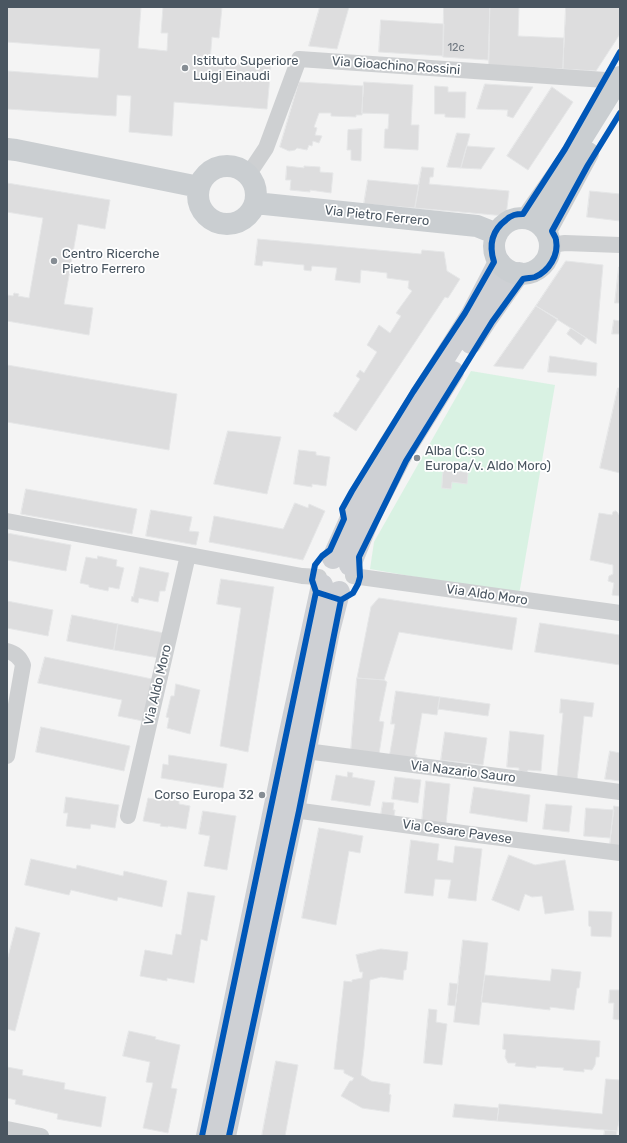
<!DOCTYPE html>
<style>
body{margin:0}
#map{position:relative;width:627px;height:1143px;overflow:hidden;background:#f4f4f4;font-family:Rubik,sans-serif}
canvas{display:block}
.frame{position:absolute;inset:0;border:8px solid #4a5661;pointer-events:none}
</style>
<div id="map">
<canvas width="627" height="1143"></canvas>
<div class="frame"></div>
</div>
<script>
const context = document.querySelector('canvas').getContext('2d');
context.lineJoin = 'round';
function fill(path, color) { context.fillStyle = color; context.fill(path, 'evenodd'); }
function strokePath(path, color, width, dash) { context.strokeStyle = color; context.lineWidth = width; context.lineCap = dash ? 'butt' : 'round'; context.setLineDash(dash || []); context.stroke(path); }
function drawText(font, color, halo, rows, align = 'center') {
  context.font = font + ' Rubik,sans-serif'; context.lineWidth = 3.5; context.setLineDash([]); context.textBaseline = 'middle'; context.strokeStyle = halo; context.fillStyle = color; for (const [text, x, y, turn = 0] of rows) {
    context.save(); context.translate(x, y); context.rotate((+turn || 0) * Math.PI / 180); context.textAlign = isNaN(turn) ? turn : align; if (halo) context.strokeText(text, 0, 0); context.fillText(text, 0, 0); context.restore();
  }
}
fill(new Path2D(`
 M471,371L555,385L519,595L370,569L374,542Z`), '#d9f2e3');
const building = new Path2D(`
 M7,7H141L138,48L167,51L168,33H161L163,7H222L219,38L212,37L210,61L271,65L267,109L174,102L172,136L129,132L131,96L117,95L116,116L7,109L8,71L98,78L100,49L7,42Z
 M320,7H349L337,49L309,46Z
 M444,7H490L488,60L443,57Z
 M490,7H519L518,36L564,38L563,69L489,65Z
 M566,7H620V34L596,71L563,69Z
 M381,20L444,24L443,56L379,52Z
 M299,82L363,86L362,115H356V117L331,116V113H319L314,127L317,128L315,135L322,136L319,143L313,141L312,146L309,145L307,150L297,148L295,150L289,151L280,147Z
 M364,82L413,85L411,125H419L418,150L384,148L385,129H388L389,114L362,113Z
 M485,84L533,87L513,118L507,116L508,110L477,109Z
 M435,86L448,87V92H466L465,118L445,117V114H435Z
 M552,87L573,102L528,170L507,156Z
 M362,129L361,161L351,160V150H347L348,130Z
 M457,133L470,134L461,168L447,167Z
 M467,146L495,148L481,169L461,168Z
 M287,166L304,168V166L320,167V172L333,173L331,193L310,190V192L290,190L291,180H286Z
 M422,167L434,168L433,177H430L429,184L509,191L506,216L415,208Z
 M368,180L419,185L415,208L364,204Z
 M7,183L110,200L105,229L78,224L64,304L93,308L89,335L7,321V295L13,296L14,293L19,294L18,296L29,298L43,218L7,212Z
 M590,191L620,194V221L587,217Z
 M258,239L421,254L422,250L444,252L447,271L460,279L448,298L445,297L356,431L333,416L335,412L338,413L360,379L356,376L360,370L364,373L377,352L367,345L379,325L390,333L401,316L396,313L412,291L408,288L409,281L387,278V273L361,270L360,283L335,280L337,268L312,266L311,271L304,270V265L263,261L262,266L255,265Z
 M566,261L603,265L596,344L536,306Z
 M619,267H620V303H615Z
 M536,306L558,319L523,369L494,366Z
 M614,320L620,321V334H612Z
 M571,328L586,338L581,345L567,334Z
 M550,356L597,363L596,376L548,372Z
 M7,365L177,394L169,450L7,422Z
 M618,388H620V473L600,468Z
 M228,431L281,437L267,494L214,484Z
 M299,450L316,452V455L330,457L326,486L312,484V487L294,484Z
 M444,463L454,464V470L468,473L467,484L452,482L451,489L442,488Z
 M26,489L137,509L132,534L21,514Z
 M295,503L308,508L309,504L325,511L303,560L209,542L214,516L283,529Z
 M151,510L192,517L189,531L199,532L196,545L146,536Z
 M616,511L618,513V514L620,515V596L612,595L614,583L608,581L609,576L613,574V565L590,560L599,513L612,515L613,512Z
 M7,533L71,545L66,571L7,560Z
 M98,556L117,560L116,566L124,568L119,589L109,587L108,591L89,587V585L80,583L86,557L97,559Z
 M140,567L169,573L165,591H160L158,602L139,598L138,603L131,601L132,596L133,597Z
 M221,579L274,587L248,752L220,746L241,608L217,604Z
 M379,598L517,618L512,650L399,632L384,680L357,678L371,607Z
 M7,601L53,610L48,636L7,628Z
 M72,615L118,624L114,650L67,641Z
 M540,623L620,635V665L535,652Z
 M118,624L164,633L159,658L114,650Z
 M45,657L152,679L143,721L118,716L122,700L38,683Z
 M357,678L384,680L387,682L379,721L384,722L379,754L351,750Z
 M176,684L200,690L190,734L167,728L169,718L166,717L171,696H174Z
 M396,691L440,697L437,715L422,713L415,755H417L416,762L389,758L395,724H391Z
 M440,697L490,704L488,716L438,709Z
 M561,699L594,703L592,717L584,716L577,780L557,777L563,713H560Z
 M41,727L130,746L124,771L36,752Z
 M510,731L544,735L541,771L528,770L527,772L519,771V768L507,767Z
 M445,732L487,738L483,765L441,760Z
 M610,751L620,753V781L605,779Z
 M169,755L227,764L223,788L161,778L163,764L168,765Z
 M348,772L353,773L352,777L375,781L370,806L331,800L336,775L347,777Z
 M395,777L421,780L418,803L392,799Z
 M426,781L450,784L446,824L422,821Z
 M474,787L530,795L527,822L470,813Z
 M66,797L119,805L115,828L91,824L90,829L66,826L68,813H64Z
 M160,797L179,801V804L190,806L186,829L168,826V827L160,826L161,824L143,821L148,798L160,800Z
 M383,802L394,803L393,810H395L394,816L381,815Z
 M546,804L572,806L569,832L543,829Z
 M614,806L620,807V846L610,845Z
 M586,808L614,810L610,838L584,836Z
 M203,811L236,816L227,870L204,866L210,836L199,834Z
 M319,828L363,836L360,853L349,851L336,925L302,918Z
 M411,840L439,844L437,860L453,863L455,846L482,849L476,901L448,898L451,880L435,879L433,896L405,893Z
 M509,855L535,865L565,860L574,910L545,914L542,896L532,897L525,894L519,911L492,900Z
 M31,859L76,869L77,865L123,876L124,871L167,881L162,907L118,897L117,901L71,890L69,895L25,885Z
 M188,892L215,896L207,941L201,939L194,983L167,978V981L140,976L145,950L172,955L176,934L181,935Z
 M589,911L612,912L611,937L591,936V927L589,926Z
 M16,927L40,933L15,1031L7,1029V961Z
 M463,940L488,943L479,1025L454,1022Z
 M381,949L408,952L406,970H404L403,980L381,977L370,980L364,1049L361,1075L371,1081L390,1084L389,1094L391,1095L389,1112L362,1108L341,1096L350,1081H352L354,1078L344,1073V1070L334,1069L344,981L352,982V980L362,978L363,972H360L356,955Z
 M552,969L581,972L579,988H577L574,1010L550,1007V1010L481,1002L485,975L550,981Z
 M450,983L458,984L455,1006L448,1005Z
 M610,990H620V1020L613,1019L614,1003H609Z
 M429,1009L437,1010L436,1022L447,1024L442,1065L424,1063Z
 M129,1031L156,1037L155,1039L180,1045L171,1088L177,1089L168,1133L143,1128L153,1083L146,1082L150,1062L123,1056Z
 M504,1034L600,1041L599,1057H596L595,1065L592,1070L584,1069V1072L563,1070L564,1068L536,1066V1068L515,1066L516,1063H508L505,1057L506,1050L503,1049Z
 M276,1061L298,1065L285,1136H262Z
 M7,1067L23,1070L22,1075L65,1083L64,1089L106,1097L101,1127L57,1119L58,1114L15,1104L16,1100L7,1098Z
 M606,1079L620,1080V1117L617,1131L497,1121L499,1104L602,1114Z
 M455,1104L499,1108L497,1121L453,1117Z
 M605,1130L617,1131L616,1136H604Z`);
fill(building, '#ddddde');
strokePath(building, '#e5e6e7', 1);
strokePath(new Path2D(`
 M248,175L266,148L299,59L620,81
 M551,245L565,243L620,245
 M7,521L302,576L319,577
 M353,576L620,613
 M7,651C15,653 20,657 23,665L7,756
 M306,751L620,792
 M294,810L470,834L620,853
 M128,816L188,555
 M7,1129L41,1136`), '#ced0d2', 16);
strokePath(new Path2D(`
 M471,343L486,320L519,273
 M333,558L355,509L388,447L472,314L499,262
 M350,565L370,516L402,454L453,372
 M207,1136L289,737L322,585
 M225,1136L294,810L329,631L339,592`), '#ced0d4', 22);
strokePath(new Path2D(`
 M7,149L16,150L199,187
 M198 195a29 29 0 1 1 58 0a29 29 0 1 1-58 0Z
 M255,203L477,226L497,234
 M527,218L572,154L620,77
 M494 246a28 28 0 1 1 56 0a28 28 0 1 1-56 0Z
 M546,231L588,153`), '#caced1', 22);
strokePath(new Path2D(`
 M620,52L565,149L523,214C520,214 517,214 514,215C511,216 508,218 506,220C491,231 489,246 494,262L465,313L413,392L352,491L342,509L344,519L330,550L322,556L315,565L312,580L316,592L341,600L353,593L358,584L360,577L359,557L406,461L492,322L523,279C527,278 532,278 535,277C549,271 559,255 556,240C556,237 553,234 552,231L588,165L620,113
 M202,1136L316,592
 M229,1136L299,811L341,600`), '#0057b8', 6);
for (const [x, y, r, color] of [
 [185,68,4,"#868d94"],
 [54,261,4,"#868d94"],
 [417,458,4,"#868d94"],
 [262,795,4,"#868d94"]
]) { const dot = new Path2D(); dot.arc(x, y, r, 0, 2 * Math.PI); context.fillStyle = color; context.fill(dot); strokePath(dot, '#fff', 1.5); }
drawText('11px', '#707881', null, [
 ["12c",456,48]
]);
drawText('13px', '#4a5661', '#fff', [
 ["Istituto Superiore",193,61],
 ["Luigi Einaudi",193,76],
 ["Centro Ricerche",62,254],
 ["Pietro Ferrero",62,269],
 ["Alba (C.so",425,451],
 ["Europa/v. Aldo Moro)",425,466],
 ["Corso Europa 32",254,795,"right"]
], 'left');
drawText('13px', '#4a5661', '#fff', [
 ["Via Gioachino Rossini",396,66,4],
 ["Via Pietro Ferrero",377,216,6],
 ["Via Aldo Moro",487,595,8],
 ["Via Aldo Moro",158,685,-77],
 ["Via Nazario Sauro",463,772,7],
 ["Via Cesare Pavese",457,832,8]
]);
</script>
